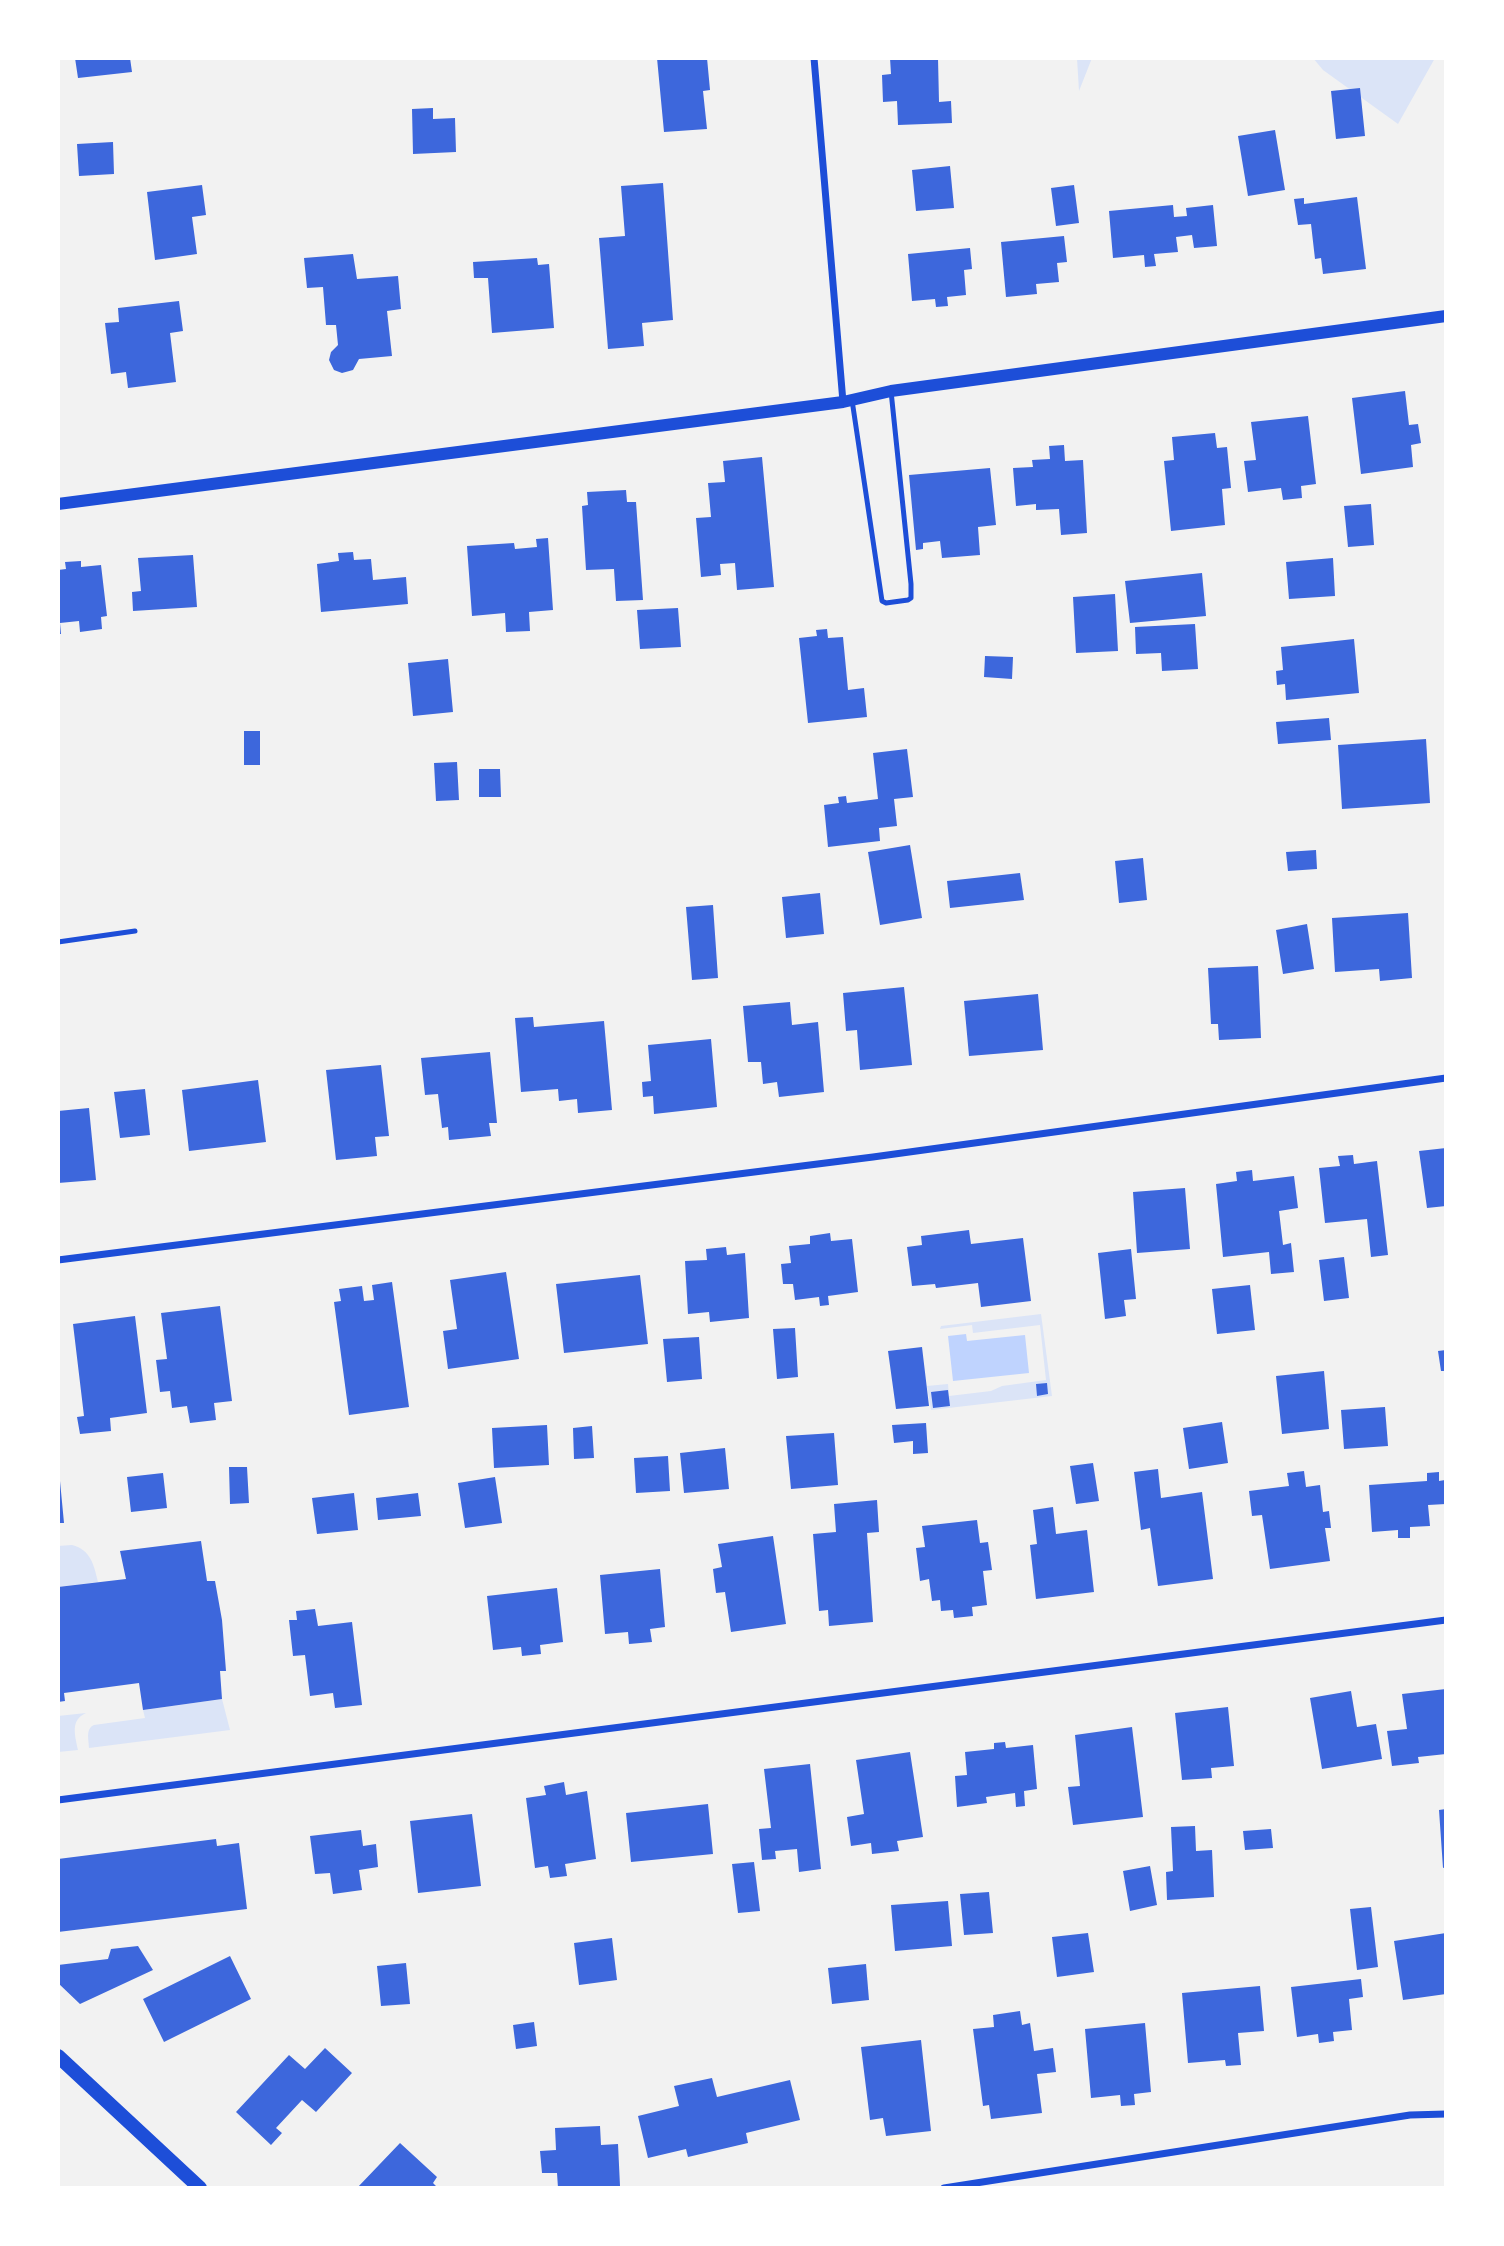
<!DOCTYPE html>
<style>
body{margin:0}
#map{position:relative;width:1504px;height:2246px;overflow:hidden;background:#f2f2f2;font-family:Mulish,sans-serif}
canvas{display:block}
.frame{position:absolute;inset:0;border:60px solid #fff;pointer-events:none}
</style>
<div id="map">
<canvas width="1504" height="2246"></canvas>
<div class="frame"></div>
</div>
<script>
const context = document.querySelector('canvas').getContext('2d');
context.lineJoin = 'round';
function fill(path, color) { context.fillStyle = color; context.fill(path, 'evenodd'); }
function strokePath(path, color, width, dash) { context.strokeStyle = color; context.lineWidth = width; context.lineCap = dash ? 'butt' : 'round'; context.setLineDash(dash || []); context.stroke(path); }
fill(new Path2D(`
 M1077,58H1092L1079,91Z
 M1313,58H1435L1398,124L1323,70Z
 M1041,1314L1052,1396L931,1410L927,1386L948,1384L949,1396L991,1391L1002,1386L1046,1380L1040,1325L973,1333L972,1325L940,1329L941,1326Z
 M72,1545C91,1550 94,1565 98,1582L58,1587V1546Z
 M222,1699L230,1730L89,1748C89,1740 85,1729 94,1725L145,1718L143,1710Z
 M86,1713C70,1720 75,1735 78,1750L58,1752V1716Z`), '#dbe4f7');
fill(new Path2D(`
 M966,1334L967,1341L1025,1335L1029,1373L953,1381L948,1336Z`), '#bfd3fe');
fill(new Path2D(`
 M75,58H130L132,72L78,78Z
 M657,58H707L710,90L703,91L707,129L664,132Z
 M890,58H938L939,102L951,101L952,123L898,125L897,101L883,102L882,75L891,74Z
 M1360,88L1365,136L1336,139L1331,91Z
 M433,108V119L455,118L456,152L413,154L412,109Z
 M1275,130L1285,190L1248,196L1238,136Z
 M113,142L114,174L79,176L77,144Z
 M950,166L954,208L916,211L912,170Z
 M663,183L673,320L642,323L644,346L608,349L599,238L625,236L621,186Z
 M202,185L206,215L192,217L197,254L155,260L147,192Z
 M1074,185L1079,223L1056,226L1051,188Z
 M1357,197L1366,269L1323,274L1321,258L1315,259L1311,224L1298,225L1294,199L1304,198V204Z
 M1173,205L1174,217L1187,216L1186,208L1213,205L1217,246L1194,248L1192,235L1176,237L1178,252L1154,254L1156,266L1145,267L1144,255L1113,258L1109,211Z
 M1064,236L1067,262L1057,263L1059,282L1036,284L1037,294L1006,297L1001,242Z
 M970,248L972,269L964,270L966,295L947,297L948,306L936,307L935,299L912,301L908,254Z
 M353,254L357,279L398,276L401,309L387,311L392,356L359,359L353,370L342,373L334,370L329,360L331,352L338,345L336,325H326L323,287L307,288L304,258Z
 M537,258L538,265L549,264L554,328L492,333L488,278H474L473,262Z
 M179,301L183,331L170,333L176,382L128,388L126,372L111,374L105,323L119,322L118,308Z
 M1405,391L1409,425L1418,424L1421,443L1411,445L1413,467L1361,474L1352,398Z
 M1308,416L1316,484L1301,486L1302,498L1283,500L1281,488L1248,492L1244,461L1256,460L1251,422Z
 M1215,433L1217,448L1227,447L1231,488L1222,489L1225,525L1171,531L1164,461L1174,460L1172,437Z
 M1064,445L1065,461L1083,460L1087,533L1061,535L1059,509L1036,510V504L1016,506L1013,468L1033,467L1032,460L1050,459L1049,446Z
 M762,457L774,587L737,590L735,563L720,564L721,575L701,577L696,518L711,517L708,483L725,482L723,461Z
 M990,468L996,525L978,527L980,555L942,558L940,541L923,543V549L916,550L909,475Z
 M626,490L627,502H636L643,600L616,601L614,569L586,570L582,506L588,505L587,492Z
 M1371,504L1374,545L1348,547L1344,506Z
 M548,538L553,610L529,612L530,631L506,632L505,613L472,616L467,546L514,543L515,549L537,547L536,539Z
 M353,552L354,560L371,559L373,580L406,577L408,604L321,612L317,564L339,561L338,553Z
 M193,555L197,607L133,611L132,592L141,591L138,558Z
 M1333,558L1335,596L1289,599L1286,562Z
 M81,561V567L101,565L107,616L101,617L102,629L80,632L79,621L60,623L61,634H58V570L66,569L65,562Z
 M1202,573L1206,616L1130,623L1125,581Z
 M1115,594L1118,651L1076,653L1073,597Z
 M678,608L681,647L640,649L637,610Z
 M1195,624L1198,669L1162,671L1161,653L1136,654L1135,627Z
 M827,629L828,638L843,637L848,690L864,688L867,717L808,723L799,638L817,636L816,630Z
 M1354,639L1359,693L1286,700L1285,684L1277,685L1276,671L1283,670L1281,647Z
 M985,656L1013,657L1012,679L984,677Z
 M448,659L453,712L413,716L408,663Z
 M1329,718L1331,740L1278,744L1276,722Z
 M244,731H260V765H244Z
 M1426,739L1430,803L1342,809L1338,745Z
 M907,749L913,797L894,799L897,826L879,828L880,841L828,847L824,805L839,803L838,797L846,796L847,803L878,799L873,753Z
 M457,762L459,800L436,801L434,763Z
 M479,769H500L501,797H479Z
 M910,845L922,918L880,925L868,852Z
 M1316,850L1317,869L1288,871L1286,852Z
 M1143,858L1147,900L1119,903L1115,861Z
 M1020,873L1024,900L950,908L947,881Z
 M820,893L824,934L786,938L782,897Z
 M713,905L718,978L692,980L686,907Z
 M1408,913L1412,978L1380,981L1379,969L1335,972L1332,918Z
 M1307,924L1314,969L1283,974L1276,930Z
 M1258,966L1261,1038L1219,1040L1218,1024H1211L1208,968Z
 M904,987L912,1065L860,1070L857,1030L846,1031L843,993Z
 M1038,994L1043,1050L969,1056L964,1001Z
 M790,1002L792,1025L818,1022L824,1092L779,1097L777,1082L763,1084L761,1062H748L743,1006Z
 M533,1017L534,1027L604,1021L612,1110L578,1113L577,1099L559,1101L558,1089L521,1092L515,1018Z
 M711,1039L717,1107L654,1114L653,1096L643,1097L642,1082L651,1081L648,1045Z
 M490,1052L497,1123H489L491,1136L449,1140L448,1127L442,1128L438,1094L425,1095L421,1058Z
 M381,1065L389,1136L375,1137L377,1156L336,1160L326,1070Z
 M258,1080L266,1142L189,1151L182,1090Z
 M145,1089L150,1135L120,1138L114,1092Z
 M89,1108L96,1180L58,1183V1111Z
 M1446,1148V1206L1427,1208L1419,1151Z
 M1353,1155L1354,1164L1377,1161L1388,1255L1371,1257L1367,1219L1325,1223L1319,1168L1340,1166L1338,1156Z
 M1252,1170L1253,1181L1294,1176L1298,1208L1279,1211L1283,1245L1291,1243L1294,1272L1271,1274L1269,1252L1223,1257L1216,1184L1237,1181L1236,1172Z
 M1185,1188L1190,1249L1137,1253L1133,1192Z
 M969,1230L971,1244L1023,1238L1031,1301L981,1307L978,1283L936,1288L935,1284L912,1286L907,1247L922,1245L921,1236Z
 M830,1233L831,1241L852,1239L858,1292L828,1296L829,1305L820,1306L819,1297L795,1300L793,1284H783L781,1264L791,1263L789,1246L810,1244V1236Z
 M726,1247L727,1255L745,1253L749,1318L710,1322L709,1312L688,1314L685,1261L707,1260L706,1249Z
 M1131,1249L1136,1299L1124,1300L1126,1316L1105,1319L1098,1253Z
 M1344,1257L1349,1298L1324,1301L1319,1260Z
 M506,1272L519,1359L448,1369L443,1331L457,1329L450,1280Z
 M640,1275L648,1344L564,1353L556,1284Z
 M392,1282L409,1407L349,1415L334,1302L341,1301L339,1289L362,1286L364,1301L374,1300L372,1285Z
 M1250,1285L1255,1330L1217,1334L1212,1289Z
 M220,1306L232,1401L214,1403L216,1420L190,1423L187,1406L172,1408L170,1391L160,1392L156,1360L167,1359L161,1313Z
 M135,1316L147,1413L110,1418L111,1431L80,1434L77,1417L84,1416L73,1324Z
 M795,1328L798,1377L777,1379L773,1329Z
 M699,1337L702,1379L667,1382L663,1339Z
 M922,1347L929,1406L896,1409L888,1351Z
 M1446,1350V1371H1441L1438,1351Z
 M1324,1371L1329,1429L1282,1434L1276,1376Z
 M1047,1383L1048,1394L1037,1396L1036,1384Z
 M948,1390L950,1406L933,1408L931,1392Z
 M1385,1407L1388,1446L1344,1449L1341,1410Z
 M1222,1422L1228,1463L1189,1469L1183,1428Z
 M926,1423L928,1453L913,1454V1441L894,1443L892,1425Z
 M547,1425L549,1465L494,1468L492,1428Z
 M592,1426L594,1458L574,1459L573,1428Z
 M834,1433L838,1485L791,1489L786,1436Z
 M725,1448L729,1489L684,1493L680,1453Z
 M668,1456L670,1491L636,1493L634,1458Z
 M1093,1463L1099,1501L1076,1504L1070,1466Z
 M229,1467H247L249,1503L230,1504Z
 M1158,1469L1161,1498L1202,1492L1213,1579L1158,1586L1150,1528L1141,1530L1134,1472Z
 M1304,1471L1306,1487L1320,1485L1323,1512L1329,1511L1331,1528H1325L1330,1561L1270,1569L1262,1515L1252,1516L1249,1491L1289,1486L1287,1473Z
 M1439,1472V1481L1445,1480L1446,1504L1428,1505L1430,1526L1410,1527V1538H1398V1530L1372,1532L1369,1485L1427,1481V1473Z
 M163,1473L167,1508L131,1512L127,1477Z
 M495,1477L502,1523L465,1528L458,1483Z
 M58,1481H60L64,1523H58Z
 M354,1493L358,1530L317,1534L312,1498Z
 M418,1493L421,1516L378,1520L376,1498Z
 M877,1500L879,1532L867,1533L873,1622L829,1626L828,1610L819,1611L813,1534L836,1532L834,1504Z
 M1053,1507L1056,1534L1087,1530L1094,1592L1036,1599L1030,1545L1037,1544L1033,1510Z
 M977,1520L980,1543L988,1542L992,1570L983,1571L987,1605L972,1607L973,1616L954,1618L953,1610L941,1611L940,1600L932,1601L929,1579L920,1581L916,1548L925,1547L922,1526Z
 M773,1536L786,1624L731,1632L725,1592L716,1593L713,1569L722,1567L718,1544Z
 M201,1541L207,1581H215L222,1620L226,1671H220L222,1699L143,1710L139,1683L64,1693L65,1701L58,1702V1587L126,1579L120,1551Z
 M660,1569L665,1627L650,1629L652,1642L629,1644L628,1632L605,1634L600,1575Z
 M557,1588L563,1642L540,1645L541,1654L522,1656L521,1647L493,1650L487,1596Z
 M315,1609L318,1626L352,1622L362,1705L335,1708L333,1693L310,1696L305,1655L293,1656L289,1620H297L296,1611Z
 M1446,1689V1754L1418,1757L1419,1763L1392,1766L1387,1731L1407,1729L1402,1694Z
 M1351,1691L1357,1727L1376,1724L1382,1759L1322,1769L1310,1698Z
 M1228,1707L1234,1766L1211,1768L1212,1778L1182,1780L1175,1713Z
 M1132,1727L1143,1817L1073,1825L1068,1787L1080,1786L1075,1735Z
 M1005,1742L1006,1748L1033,1745L1037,1789L1024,1791L1025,1806L1016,1807L1015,1793L986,1797L987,1803L957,1807L955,1776L967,1775L965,1752L994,1749V1743Z
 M910,1752L923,1837L897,1841L899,1851L872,1854L871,1843L851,1846L847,1817L864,1814L856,1760Z
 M810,1764L821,1869L799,1872L797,1849L775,1851L776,1859L762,1860L759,1829L771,1828L764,1769Z
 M564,1782L566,1795L587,1791L596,1859L565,1864L567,1876L550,1878L548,1866L535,1868L526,1798L546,1795L544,1786Z
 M708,1804L713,1854L631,1862L626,1813Z
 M1446,1809V1867L1443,1868L1439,1810Z
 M472,1814L481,1886L418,1893L410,1821Z
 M1195,1826L1196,1851L1212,1850L1214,1897L1167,1900L1166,1872L1173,1871L1171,1827Z
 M1271,1829L1273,1848L1245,1850L1243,1831Z
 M361,1830L363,1846L376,1844L378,1867L359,1870L362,1890L333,1894L330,1873L315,1874L310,1836Z
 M216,1839L217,1846L239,1843L247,1909L58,1932V1859Z
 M754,1862L760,1911L738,1913L732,1864Z
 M1150,1866L1157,1905L1130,1911L1123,1871Z
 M989,1892L993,1933L964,1935L960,1894Z
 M948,1901L952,1946L895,1951L891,1905Z
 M1371,1907L1378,1967L1357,1970L1350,1909Z
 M1088,1933L1094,1972L1057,1977L1052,1937Z
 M1446,1933V1994L1403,2000L1394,1941Z
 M612,1938L617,1980L579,1985L574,1943Z
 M138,1946L153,1970L80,2004L58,1983V1965L108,1959L111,1949Z
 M230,1956L251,1999L164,2042L143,1999Z
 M406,1963L410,2004L381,2006L377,1966Z
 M866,1964L869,2000L832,2004L828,1968Z
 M1361,1979L1363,1997L1349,1999L1352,2030L1333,2032L1334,2041L1319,2043L1318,2034L1297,2037L1291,1987Z
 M1260,1986L1264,2031L1238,2033L1241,2065L1226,2066L1225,2060L1188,2063L1182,1993Z
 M1020,2011L1022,2025L1030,2023L1034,2051L1053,2048L1056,2072L1037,2074L1042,2113L991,2119L989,2105L983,2106L973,2029L994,2027L993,2015Z
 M534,2022L537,2046L516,2049L513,2025Z
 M1145,2023L1151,2092L1134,2094L1135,2105L1121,2106L1120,2095L1091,2098L1085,2029Z
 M921,2040L931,2131L886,2136L883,2118L870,2120L861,2047Z
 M325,2048L352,2073L316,2112L302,2100L276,2128L282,2133L271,2145L236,2112L289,2055L305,2069Z
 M712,2078L717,2097L790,2080L800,2120L746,2133L748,2143L688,2157L686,2149L648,2158L638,2116L679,2106L674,2086Z
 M600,2126L601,2145L618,2144L620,2186L558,2188L557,2173H542L540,2151L556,2150L555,2128Z
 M400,2143L437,2177L433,2183L438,2188H357Z`), '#3d67dc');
strokePath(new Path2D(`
 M852,400L882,601L886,603L908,600L911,598V584L891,391
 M58,942L135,931`), '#1d4ed8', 5);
strokePath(new Path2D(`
 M814,58L843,402
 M58,1260L873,1157L1446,1078
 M58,1800L1446,1620
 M944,2188L1410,2115L1446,2114`), '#1d4ed8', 7);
strokePath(new Path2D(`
 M58,504L843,402L891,391L1446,316`), '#1d4ed8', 12);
strokePath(new Path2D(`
 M58,2056L200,2188`), '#1d4ed8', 14);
</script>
